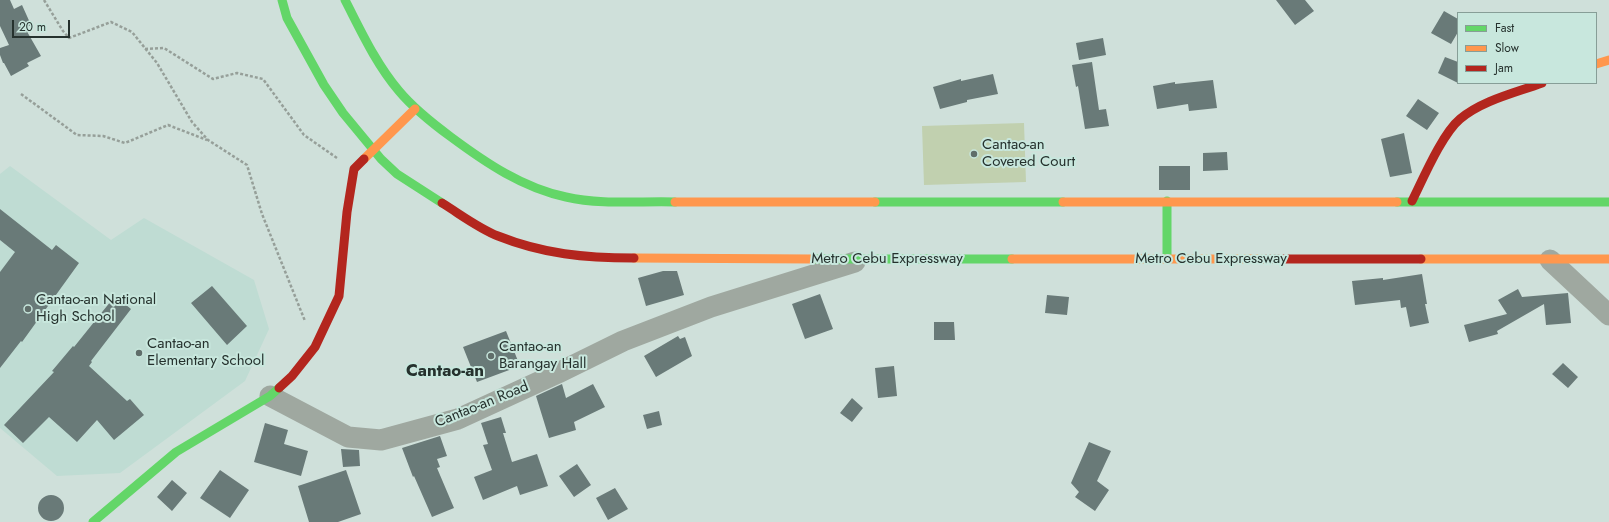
<!DOCTYPE html>
<style>
body{margin:0}
#map{position:relative;width:1609px;height:522px;overflow:hidden;background:#cfe0da;font-family:Jost,sans-serif}
canvas{display:block}
.legend{position:absolute;left:1457px;top:12px;width:140px;height:72px;box-sizing:border-box;background:#c8e7dd;border:1px solid #879e97;margin:0;padding:5px 7px;list-style:none;font-size:12px;color:#25312d}
.legend li{display:flex;align-items:center;gap:8px;height:20px}
.legend b{width:20px;border:1px solid #879e97}
.scale{position:absolute;left:12px;top:20px;width:58px;height:18px;box-sizing:border-box;border:2px solid #25312d;border-top:0;padding-left:5px;font-size:12px;line-height:14px;white-space:nowrap;color:#25312d;-webkit-text-stroke:3px #c8e7dd;paint-order:stroke}
</style>
<div id="map">
<canvas width="1609" height="522"></canvas>
<ul class="legend">
<li><b style="height:5px;background:#63d668"></b>Fast</li>
<li><b style="height:5px;background:#ff974d"></b>Slow</li>
<li><b style="height:5px;background:#b3261e"></b>Jam</li>
</ul>
<div class="scale">20 m</div>
</div>
<script>
const context = document.querySelector('canvas').getContext('2d');
context.lineJoin = 'round';
function fill(path, color) { context.fillStyle = color; context.fill(path, 'evenodd'); }
function strokePath(path, color, width, dash) { context.strokeStyle = color; context.lineWidth = width; context.lineCap = dash ? 'butt' : 'round'; context.setLineDash(dash || []); context.stroke(path); }
function drawText(font, color, halo, rows, align = 'center') {
  context.font = font + ' Jost,sans-serif'; context.lineWidth = 4; context.setLineDash([]); context.textBaseline = 'middle'; context.strokeStyle = halo; context.fillStyle = color; for (const [text, x, y, turn = 0] of rows) {
    context.save(); context.translate(x, y); context.rotate((+turn || 0) * Math.PI / 180); context.textAlign = isNaN(turn) ? turn : align; if (halo) context.strokeText(text, 0, 0); context.fillText(text, 0, 0); context.restore();
  }
}
fill(new Path2D(`
 M10,166L111,240L144,218L254,280L269,329L245,381L120,473L57,476L0,428V174Z`), '#bfdcd3');
fill(new Path2D(`
 M1024,123L1026,182L924,185L922,126Z`), '#c1d0af');
fill(new Path2D(`
 M0,0H10L14,9L22,5L31,25L25,28L41,56L27,63L29,66L11,76L4,63H3L0,55V48L9,45L0,26Z
 M1276,0H1305L1314,11L1295,25Z
 M1444,11L1458,19V32L1451,44L1431,33Z
 M1103,38L1106,55L1079,60L1076,43Z
 M1445,57L1458,62V83L1438,73Z
 M1092,62L1099,110L1106,109L1109,126L1085,129L1078,86L1076,87L1072,65Z
 M993,74L998,94L967,100V102L940,109L933,87L961,79V81Z
 M1213,80L1217,108L1189,111L1188,104L1157,109L1153,86L1175,82V84Z
 M1418,99L1439,113L1427,130L1406,116Z
 M1404,133L1412,173L1390,177L1381,139Z
 M1227,152L1228,170L1203,171V153Z
 M1159,166H1190V190H1159Z
 M0,209L52,250L56,245L79,263L22,342L21,341L0,368V272L15,252L0,240Z
 M663,271H677L684,295L646,306L638,278Z
 M1422,274L1427,304H1425L1429,323L1410,327L1406,307L1401,308L1400,300L1355,305L1352,281L1383,278V280Z
 M212,286L247,326L227,345L191,303Z
 M1518,289L1522,297L1568,293L1571,323L1546,325L1544,304L1497,331L1498,334L1469,342L1464,325L1507,314L1498,300Z
 M820,294L833,329L805,339L792,304Z
 M1047,295L1069,297L1067,315L1045,313Z
 M115,296L131,309L91,361L92,362L89,366L127,401L130,399L144,415L114,440L97,420L77,442L49,417L23,443L4,425L54,372L52,371L73,346L74,347Z
 M934,322H954L955,340H934Z
 M506,331L520,366L477,382L463,347Z
 M678,336L680,339L685,337L692,356L656,377L644,356Z
 M1563,363L1578,377L1568,388L1552,374Z
 M894,366L897,396L878,398L875,368Z
 M562,384L566,398L593,384L605,407L574,422L576,430L549,438L536,396Z
 M852,398L863,408L852,422L840,413Z
 M659,411L662,425L647,429L643,415Z
 M501,417L506,433H503L512,462L537,454L548,486L520,495L517,486L483,500L474,477L492,470L483,445L488,444L481,423Z
 M265,423L288,430L284,444L308,451L301,476L254,462Z
 M440,436L447,456L437,459L440,467L437,468L454,508L432,517L414,476L413,477L402,448Z
 M1089,442L1111,451L1097,481L1109,490L1095,511L1075,497L1079,492L1071,483Z
 M341,449L359,450L360,466L343,467Z
 M577,464L591,485L574,497L559,476Z
 M220,470L249,490L230,518L200,498Z
 M346,470L361,514L338,522H309L298,486Z
 M172,480L187,493L172,511L157,497Z
 M615,488L628,509L608,520L596,498Z
 M38 508a13 13 0 1 1 26 0a13 13 0 1 1-26 0Z`), '#697a78');
strokePath(new Path2D(`
 M44,0L63,31L69,38L111,22L132,32L157,63L192,122L208,140L247,165L262,214L305,321
 M145,49L164,48L213,79L237,73L263,79L304,135L337,158
 M21,94L77,135L103,136L125,143L168,125L207,140`), '#969f99', 2.5, [3, 2]);
strokePath(new Path2D(`
 M1550,260L1609,315
 M270,396L348,437L381,440L458,419L558,373L623,341L711,307L855,262`), '#9fa8a0', 21);
strokePath(new Path2D(`
 M282,0L287,18L324,85L343,113L381,159L397,174L442,203
 M345,0C361,31 376,64 399,91C414,109 432,123 451,137C486,163 523,188 566,197C601,205 639,201 675,202
 M1167,201V259
 M875,202H1063
 M1397,202H1609
 M813,259H1012
 M93,522L176,452L270,396L279,388`), '#63d668', 9);
strokePath(new Path2D(`
 M1596,64L1609,60
 M364,159L415,109
 M675,202H875
 M1063,202H1397
 M634,258L813,259
 M1012,259H1263
 M1421,259H1609`), '#ff974d', 9);
strokePath(new Path2D(`
 M1412,201C1423,179 1442,134 1460,119C1483,100 1515,93 1542,83
 M442,203C460,214 478,228 498,236C543,254 585,258 634,258
 M1263,259H1421
 M279,388L292,376L315,347L339,296L347,212L354,169L364,159`), '#b3261e', 9);
for (const [x, y, r, color] of [
 [974,154,4,"#606e6a"],
 [28,309,4,"#606e6a"],
 [139,353,4,"#606e6a"],
 [491,356,4,"#606e6a"]
]) { const dot = new Path2D(); dot.arc(x, y, r, 0, 2 * Math.PI); context.fillStyle = color; context.fill(dot); strokePath(dot, '#c8e7dd', 1.5); }
drawText('15px', '#25312d', '#c8e7dd', [
 ["Cantao-an",982,145],
 ["Covered Court",982,162],
 ["Cantao-an National",36,300],
 ["High School",36,317],
 ["Cantao-an",147,344],
 ["Elementary School",147,361],
 ["Cantao-an",499,347],
 ["Barangay Hall",499,364]
], 'left');
drawText('15px', '#25312d', '#c8e7dd', [
 ["Metro Cebu Expressway",887,259],
 ["Metro Cebu Expressway",1211,259],
 ["Cantao-an Road",482,405,-22]
]);
drawText('bold 17px', '#25312d', '#c8e7dd', [
 ["Cantao-an",445,372]
]);
</script>
